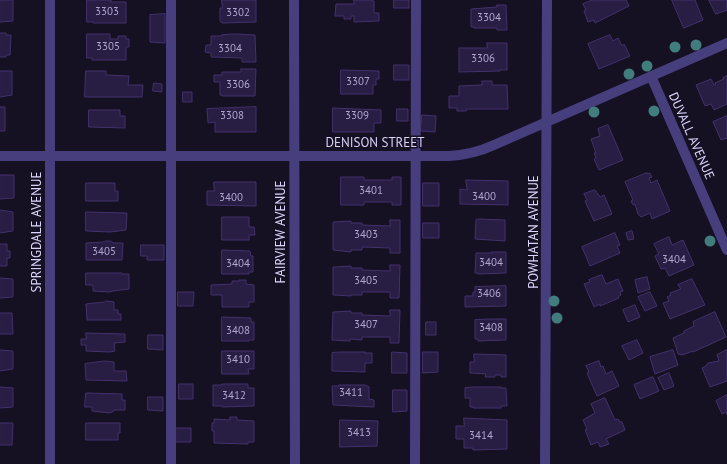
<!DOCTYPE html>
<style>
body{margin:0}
canvas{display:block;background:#151022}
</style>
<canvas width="727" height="464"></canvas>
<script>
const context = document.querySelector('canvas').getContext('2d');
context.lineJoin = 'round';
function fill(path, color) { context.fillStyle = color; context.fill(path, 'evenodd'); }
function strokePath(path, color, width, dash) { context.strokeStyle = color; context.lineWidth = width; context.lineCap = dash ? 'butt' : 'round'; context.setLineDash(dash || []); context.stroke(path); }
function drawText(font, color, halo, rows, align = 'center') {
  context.font = font + ' "PT Sans",sans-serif'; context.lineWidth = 3; context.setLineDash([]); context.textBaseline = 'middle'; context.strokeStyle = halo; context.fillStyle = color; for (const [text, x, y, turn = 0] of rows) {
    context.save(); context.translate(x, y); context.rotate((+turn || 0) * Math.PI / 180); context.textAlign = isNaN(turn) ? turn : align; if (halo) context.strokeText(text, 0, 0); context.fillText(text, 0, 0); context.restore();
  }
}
const building = new Path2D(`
 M0,0H13V21L0,22Z
 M87,0H111V2H126V23H93V22H87Z
 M222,0H256V22L222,23L220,21V8H222Z
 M354,0H372V1H374V13H379V21L354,22V16H351V19H344V16H335L336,4H354Z
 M394,0H409V8H394Z
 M593,0H626L629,6L595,23L594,20L588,22L584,11L586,10L583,4Z
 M672,0H695L703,20L684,28Z
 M709,0H727V10L716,14Z
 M497,5H506L507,30H497V28H474V27H471V9L497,7Z
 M165,14V43L150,42V15Z
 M0,33H6V35H11L10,55H6V57H0Z
 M87,34H110V39H118V36H126V39H129V47H126V60H92V58H87Z
 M236,34L255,35L256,62H242V58L211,57V53L205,52L206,45H211V36H222V35Z
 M610,35L613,41L618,38L622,46L624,44L630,56L599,69L588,44Z
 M487,43H507V70H500V71L459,72V48H487Z
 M394,65H409V80H394Z
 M241,69H256L255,96H222V95H220V82H214V75H222V72H241Z
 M341,70L379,71V79H376V85H373V94H341Z
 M0,71H12V95L0,97Z
 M86,71H106V75L129,76L128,85H143L142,97H85Z
 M727,76V104L714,110L711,104L705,106L696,85L711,79L714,85L716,84L715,83L724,79L723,78Z
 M482,81H492V85H507L508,109H467L466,111H457V108H449V96H459V86L482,85Z
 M154,83L162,84V92L153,91Z
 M183,92H192V102H183Z
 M0,107H5V131H0Z
 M256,107V132H215V122L208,123L207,109Z
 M333,108L381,110V123H374V132H333Z
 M397,109H408V121H397Z
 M89,110H120V116H125V128L89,127Z
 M422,115L436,116L435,132L421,131Z
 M727,116V138L721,140L713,122Z
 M608,125L623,160L599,170L594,159L596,158L594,153H596L591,139L600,136L598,129Z
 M647,173V174L650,173L652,177L649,178L651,183L657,180L670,211L652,219L650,213L641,217L638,214L635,204L633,205L631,201L633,200L625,182Z
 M0,175H14V198L0,199Z
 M341,177H364V180H392V177H401V205H392V202H364V205H341Z
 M466,180L508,181V205L460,204V189L467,190Z
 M214,182H256V206L207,205V191H214Z
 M86,183H115V191H118V201H86Z
 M423,183H439V206H423Z
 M595,190L600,197L604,195L612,214L594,221L585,201L587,200L584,194Z
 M0,210L13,212V231L0,233Z
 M86,212L127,213L126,230L110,232L86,231Z
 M222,217H249V227H254L255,235H249V240H222Z
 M478,219L505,220V241L475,239L476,220Z
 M390,220H400V253H390V248L362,247V250H351V252L333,250V222L351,221V223H362V225L390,226Z
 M423,223H439V238H423Z
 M632,231L634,239L628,240L626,233Z
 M615,233L620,245L617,246L620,253L590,266L582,247Z
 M669,237L672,245L683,240L694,265L669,276L665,268L661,269L655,256L659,254L654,244Z
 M106,241H110L114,243H123L122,260H86V243L104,242Z
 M0,244H7V251H10V258H7V266H0Z
 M141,245H164V260H147V256H141Z
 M222,250L250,251L251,256H253V272H249V274H222Z
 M492,252H506V273L478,274V273H475L476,253H492Z
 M390,265H400L399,298H390V292H362V295H351V296L333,295V267L351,266V268H362V270L390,271Z
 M86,273H122V274H129V289L113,291L110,292L93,291V285H86Z
 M602,275L606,284L618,279L623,291L620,292L621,295L618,297L619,298L600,306V304L594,307L584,284L590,282L589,280Z
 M647,277L650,289L638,293L635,280Z
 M0,278L13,279V297L0,298Z
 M692,279L705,305L670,319L663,303L669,301L667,297L671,295L670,293L681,289L678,285Z
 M239,280H246V284L254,285V302H249V307H222V295H211V285L232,284V281H239Z
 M506,286V306L465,307V296H473V292H475V287Z
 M178,292H194L193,306H178Z
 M650,292L657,306L645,311L638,297Z
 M106,301L114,302V310H118V314H121V320H87L86,304L104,302Z
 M635,305L640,317L628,322L623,310Z
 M390,310H400L399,343H390V337H362V340L350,339V341L332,340L333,312L351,311V313H362V315L390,316Z
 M715,312L726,337L693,352V351L682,355L678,354L673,338L684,333V331L694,326L693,322Z
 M0,313H12L13,334H0Z
 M222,317L251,318V322H254V340H249V341H222Z
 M492,319H506V340L478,341V339H475V320Z
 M426,322H436V335H426Z
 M86,333L125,334V342L114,343L115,351L110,352L86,351V345H81V339H86Z
 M148,335H163V350L148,349Z
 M637,340L643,353L629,360L622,346Z
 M0,350L13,351V369L0,371Z
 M673,350L678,365L655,374L650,357Z
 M727,350V381L710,387L702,368L706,366L708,363L719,361L717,355Z
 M222,351H254V369H248L249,374H222Z
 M339,352H365V353H372V363H365V372L332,371V353Z
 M392,352L407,353V373H392Z
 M423,352H438V372L423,373Z
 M474,354L506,355V377H501V375H495V377H485L486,374L470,373V362H474Z
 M105,361L114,362V371H126L127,381L86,380L85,364Z
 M599,361L601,367L603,366L606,374L612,371L619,386L597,396L587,373L589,372L586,366Z
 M669,373L674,386L664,390L658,378Z
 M653,377L659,391L640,399L634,385Z
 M179,384H193V399H179Z
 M222,384H248V388H254V406L222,407V406H213V385H222Z
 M339,385H365L369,387V399L374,400V407L333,405L332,386H339Z
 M0,387L13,388V407L0,408Z
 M473,387H501V388H506L507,406H501V408H473V407H470V398H465V388Z
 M393,390H407V411L393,412Z
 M86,393L122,394V400H125V410H114V411L110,413L92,411V407H85Z
 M727,395V415L726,412L722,414L716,401Z
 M148,397H163V411L148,410Z
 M605,398L615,420L618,419L620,422H622L625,430L606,439L609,444L600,447L598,442L591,445L585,430L587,429L583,420L595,413L591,404Z
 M230,417H237V420L254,421V442H248V444L214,443V431H212V423H214V419L230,420Z
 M464,418L507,420V449L473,450V448H464V439H456V426H464Z
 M340,420L378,421L377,446L340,447Z
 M0,423H13L12,445H0Z
 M86,423H120V433H118V440H86Z
 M176,428H191V442H176Z`);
fill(building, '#281d42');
strokePath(building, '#43316c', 1);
strokePath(new Path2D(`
 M50,0V464
 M294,0L295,464
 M651,76L727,250
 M0,156H449C465,155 479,152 494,145L727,43
 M171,464V0
 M415,464L416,0
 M545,464L547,0`), '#473e7d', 10);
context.fillStyle = '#417d7c';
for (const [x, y] of [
 [696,45],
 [675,47],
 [647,66],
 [629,74],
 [654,111],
 [594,112],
 [710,241],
 [554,301],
 [557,318]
]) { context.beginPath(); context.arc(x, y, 5.5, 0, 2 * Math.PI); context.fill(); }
drawText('11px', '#b0a6ce', null, [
 ["3303",107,12],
 ["3302",238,13],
 ["3304",489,18],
 ["3305",108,47],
 ["3304",230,49],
 ["3306",483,59],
 ["3307",358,82],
 ["3306",238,85],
 ["3308",232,116],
 ["3309",357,116],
 ["3401",371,191],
 ["3400",484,197],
 ["3400",231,198],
 ["3403",366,235],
 ["3405",104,252],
 ["3404",674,260],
 ["3404",491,263],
 ["3404",238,264],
 ["3405",366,281],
 ["3406",489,294],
 ["3407",366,325],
 ["3408",491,328],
 ["3408",238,331],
 ["3410",238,360],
 ["3411",351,393],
 ["3412",234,396],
 ["3413",359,433],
 ["3414",481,436]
]);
drawText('13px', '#ddd4fc', '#151022', [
 ["DUVALL AVENUE",691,136,66],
 ["DENISON STREET",375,143],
 ["SPRINGDALE AVENUE",37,232,-90],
 ["FAIRVIEW AVENUE",281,232,-90],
 ["POWHATAN AVENUE",534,232,-90]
]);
</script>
